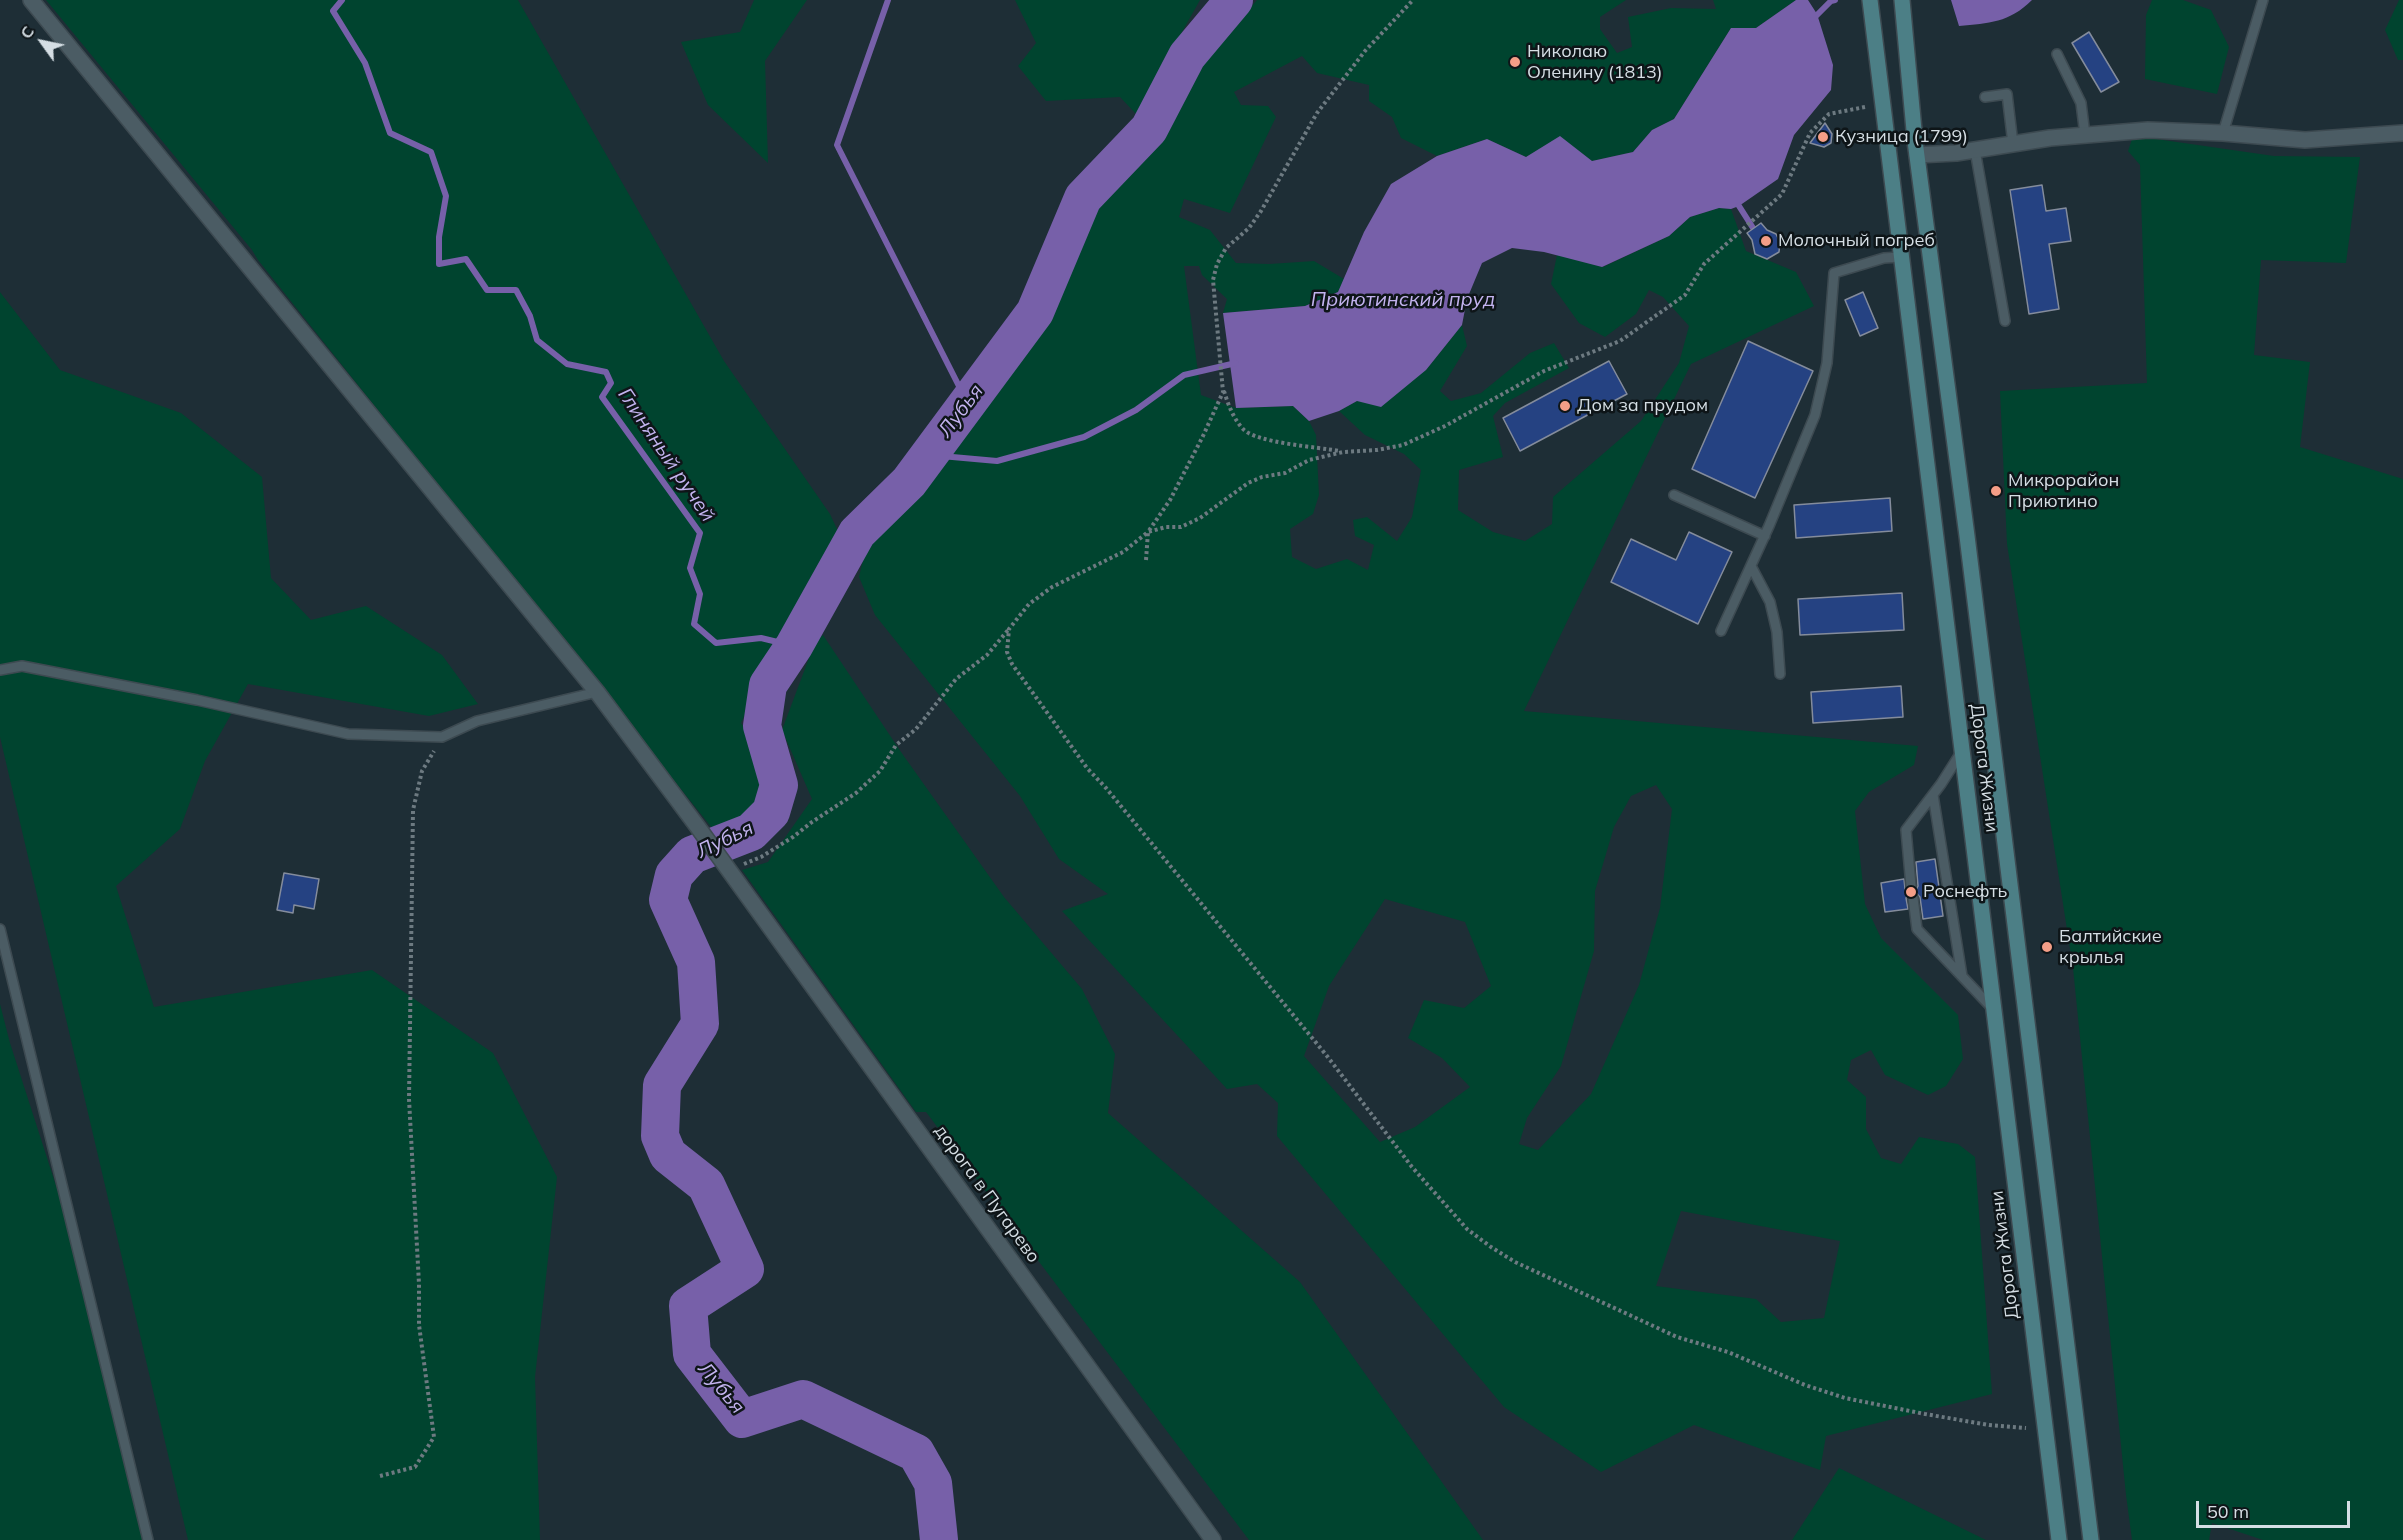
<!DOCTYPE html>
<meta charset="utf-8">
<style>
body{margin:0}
#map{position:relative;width:2403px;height:1540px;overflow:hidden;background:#1e2e36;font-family:Mulish,sans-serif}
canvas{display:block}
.north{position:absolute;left:12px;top:12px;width:60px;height:60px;-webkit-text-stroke:4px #0e1518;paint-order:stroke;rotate:303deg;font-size:16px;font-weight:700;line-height:24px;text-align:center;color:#d5dee4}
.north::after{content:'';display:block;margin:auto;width:21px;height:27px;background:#d5dee4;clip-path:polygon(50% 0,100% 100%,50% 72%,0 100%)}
.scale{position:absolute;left:2196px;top:1501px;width:154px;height:27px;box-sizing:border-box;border:3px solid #d5dee4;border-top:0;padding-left:8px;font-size:18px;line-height:21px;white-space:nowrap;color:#d5dee4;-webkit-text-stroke:4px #0e1518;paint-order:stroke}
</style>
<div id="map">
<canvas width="2403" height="1540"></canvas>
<div class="north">С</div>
<div class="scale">50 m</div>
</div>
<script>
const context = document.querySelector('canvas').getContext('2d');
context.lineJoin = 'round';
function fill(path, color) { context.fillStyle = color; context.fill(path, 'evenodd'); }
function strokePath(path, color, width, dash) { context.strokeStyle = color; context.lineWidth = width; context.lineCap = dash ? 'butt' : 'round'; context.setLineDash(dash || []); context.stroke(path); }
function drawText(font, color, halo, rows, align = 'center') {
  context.font = font + ' Mulish,sans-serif'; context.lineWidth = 5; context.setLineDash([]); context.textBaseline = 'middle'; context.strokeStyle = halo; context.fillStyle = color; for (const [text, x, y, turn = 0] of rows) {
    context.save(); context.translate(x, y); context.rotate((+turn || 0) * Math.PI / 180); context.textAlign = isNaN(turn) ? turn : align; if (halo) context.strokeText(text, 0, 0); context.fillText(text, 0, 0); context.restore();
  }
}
fill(new Path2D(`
 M46,0H518L724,361L830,514L843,542L797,611L772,656L741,723L764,755L763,768L770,791L753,820L712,828L258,260L252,250Z
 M754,0H807L765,61L768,163L708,105L681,42L740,32Z
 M1015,0H1200L1136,114L1120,97L1046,101L1018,66L1036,43Z
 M1257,0H1626L1600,17V29L1617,53L1632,47L1628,17L1671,8L1716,9L1713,0H1796L1756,28H1731L1674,119L1652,130L1633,152L1592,161L1560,137L1526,157L1487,139L1437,156L1401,138L1392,117L1369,101V85L1317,73L1302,56L1234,92L1241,105L1268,106L1276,117L1230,213L1184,199L1179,217L1210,230L1236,263L1269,264L1314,261L1344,279L1338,292L1305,306L1223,313L1227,299L1202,275L1199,266H1184L1201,395L1236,408L1293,406L1309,421L1316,435L1319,495L1313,514L1290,529L1292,557L1316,569L1347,559L1368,570L1374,545L1355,536L1353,520L1367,517L1397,541L1412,517L1421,470L1404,454L1365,435L1339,411L1357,401L1426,370L1462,325L1467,346L1440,391L1451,401L1481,393L1530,353L1554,343L1569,368L1505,403L1493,416L1503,457L1459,470L1458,510L1493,532L1525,541L1552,524L1553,497L1641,421L1679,363L1689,326L1663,297L1649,290L1636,314L1605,337L1579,323L1551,284L1557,255L1603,267L1669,236L1690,217L1719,208L1731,209L1746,251L1796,272L1814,306L1691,364L1524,711L1918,746L1914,765L1869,792L1855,811L1865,904L1881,938L1958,1015L1963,1059L1946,1086L1928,1095L1885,1075L1871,1050L1851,1060L1847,1080L1866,1097V1129L1881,1158L1901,1164L1919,1137L1958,1144L1975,1157L1992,1394L1826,1436L1820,1470L1694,1425L1601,1472L1504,1407L1277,1136L1278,1103L1257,1084L1227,1089L1062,911L1108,894L1059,859L1020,796L875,615L859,577L866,547L979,412L1044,322L1094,213L1158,138L1197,70ZM1656,785L1672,809L1660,908L1639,985L1591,1094L1538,1150L1519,1144L1527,1118L1561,1066L1594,951L1595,891L1614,827L1631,796ZM1385,899L1465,922L1491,986L1464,1008L1424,1000L1408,1038L1442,1058L1470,1087L1415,1127L1380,1142L1304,1056L1329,986ZM1681,1211L1840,1241L1824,1318L1781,1322L1756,1299L1656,1286Z
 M2152,0H2183L2211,10L2229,47L2217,94L2145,79L2146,15Z
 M2399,0H2403V60H2398L2385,30Z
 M2132,139H2156L2274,156L2360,157L2346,263L2261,260L2254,355L2310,362L2300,447L2403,479V1540H2263L2212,1523L2209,1540H2132L2126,1495L2073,968L2007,544L2000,391L2147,383L2140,165L2128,151Z
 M0,292L60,370L181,413L262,477L271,578L311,620L366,606L442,655L478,704L429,716L248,684L205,761L180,829L116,886L154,1007L372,970L493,1053L557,1177L535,1377L540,1540H188L0,737Z
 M823,635L901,752L1004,897L1082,989L1115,1054L1108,1113L1300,1282L1483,1540H1249L926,1112H916L742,870L768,862L812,799L782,730L815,642Z
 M0,1004L10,1043L69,1226L147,1540H0Z
 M1839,1468L1986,1540H1792Z`), '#00442f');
fill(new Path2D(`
 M1796,0H1808L1817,14L1833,65L1831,90L1794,135L1778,179L1739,206L1731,209L1719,208L1690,217L1669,236L1602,267L1544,252L1512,248L1482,263L1467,299L1462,325L1426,370L1381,407L1357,401L1339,411L1309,421L1293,406L1236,408L1223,313L1305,306L1338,292L1364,232L1391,184L1437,156L1487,139L1526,157L1560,136L1592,161L1633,152L1652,130L1674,119L1731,28H1756Z
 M1951,0H2032C2009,23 1989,23 1959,26Z`), '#7760a9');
strokePath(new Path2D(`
 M342,0L333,11L365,63L390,133L431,152L446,196L439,237V264L466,259L487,290H516L530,316L537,340L567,364L606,372L611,383L602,397L700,533L690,568L700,594L694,624L716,643L761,638L794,646
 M888,0L837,145L968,404
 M1813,19L1831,1L1835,0
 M1739,206L1753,228
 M930,455L997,461L1084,437L1136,410L1184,375L1236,363`), '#7760a9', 6);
strokePath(new Path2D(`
 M939,1540L933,1483L916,1453L803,1399L742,1419L692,1354L688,1306L745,1269L706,1185L668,1155L660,1136L662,1085L700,1024L696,962L668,900L674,875L692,855L751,832L771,812L779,785L762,726L768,685L794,646L857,533L909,482L1035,312L1083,198L1149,129L1187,56L1234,0`), '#7760a9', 38);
const building = new Path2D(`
 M2089,32L2119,82L2101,92L2072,43Z
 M1825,123L1832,134L1831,143L1824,147L1810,143Z
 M2042,185L2046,211L2066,208L2071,241L2049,244L2059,309L2029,314L2010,190Z
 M1761,223L1767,230L1776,234L1780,242L1779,252L1767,259L1755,254L1752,240L1747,233Z
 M1863,292L1878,328L1860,336L1845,300Z
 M1748,341L1813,371L1755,498L1692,469Z
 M1609,361L1627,394L1520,451L1503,418Z
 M1890,498L1892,531L1796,538L1794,505Z
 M1689,532L1732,552L1698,624L1611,582L1631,539L1676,560Z
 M1902,593L1904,630L1800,635L1798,599Z
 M1901,686L1903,717L1813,723L1811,692Z
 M1935,859L1943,916L1923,919L1920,897L1915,892L1918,886L1916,862Z
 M284,873L319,879L314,909L294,905L293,913L277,910Z
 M1904,879L1905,889L1909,892L1906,898L1908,909L1885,912L1881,883Z`);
fill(building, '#254282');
strokePath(building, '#848c9c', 1.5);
const lane = new Path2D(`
 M2057,54L2081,103L2085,135
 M1985,97L2007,94L2013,144
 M2223,133L2263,0
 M1975,150L2005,321
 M1674,495L1765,536
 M1751,566L1770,602L1777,632L1780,674
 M1721,631L1769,526L1815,415L1827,363L1834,273L1884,258L1900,257
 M0,670L22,666L197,700L348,734L442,737L477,721L597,692
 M1933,795L1962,976
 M1911,886L1906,830L1941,784L1962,751
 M1913,898L1917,929L1993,1009
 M0,929L148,1540`);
const street = new Path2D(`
 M31,0L597,692L697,826L1213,1540
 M1917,155L1956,153L2050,138L2148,130L2223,133L2305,140L2403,133`);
const secondary = new Path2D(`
 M1870,0L2059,1540
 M1902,0L1915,141L1967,536L2091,1540`);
strokePath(lane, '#3d4a51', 12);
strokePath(street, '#3d4a51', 18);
strokePath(secondary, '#3d4a51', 18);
strokePath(new Path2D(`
 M1865,107L1829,114L1810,133L1782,194L1704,264L1685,295L1620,341L1544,371L1445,426L1403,445L1377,450L1343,452L1309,460L1285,473L1262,477L1248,483L1200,518L1181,527H1166L1148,532L1123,552L1052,587L1029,604L1009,629L1007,652L1012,664L1087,768L1106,788L1327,1056L1412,1167L1467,1229L1491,1247L1515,1262L1677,1337L1728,1352L1805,1385L1845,1398L1925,1414L1989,1425L2026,1428
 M1224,391C1228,404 1233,418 1243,429C1256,443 1318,447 1339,451
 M1146,560L1148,532L1170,500L1203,436L1223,392L1213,280L1217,264L1226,248L1249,228L1261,211L1317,113L1365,51L1413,0
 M744,864L761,857L793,837L812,822L856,793L880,771L896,745L916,729L956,679L987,655L1009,629
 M380,1476L415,1467L434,1437L419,1325V1284L409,1099L413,810L422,771L434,751`), '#6d7a81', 4, [3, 3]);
strokePath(lane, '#4b5c64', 9);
strokePath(street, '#4b5c64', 15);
strokePath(secondary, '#4c7f86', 15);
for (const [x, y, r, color] of [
 [1515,62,6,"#f49e87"],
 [1823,137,6,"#f49e87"],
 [1766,241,6,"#f49e87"],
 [1565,406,6,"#f49e87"],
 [1996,491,6,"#f49e87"],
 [1911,892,6,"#f49e87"],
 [2047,947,6,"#f49e87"]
]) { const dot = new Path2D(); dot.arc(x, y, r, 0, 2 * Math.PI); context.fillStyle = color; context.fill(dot); strokePath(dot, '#0e1518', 2); }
drawText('18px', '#d5dee4', '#0e1518', [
 ["Николаю",1527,52],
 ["Оленину (1813)",1527,73],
 ["Кузница (1799)",1835,137],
 ["Молочный погреб",1778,241],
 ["Дом за прудом",1577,406],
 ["Микрорайон",2008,481],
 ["Приютино",2008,502],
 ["Роснефть",1923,892],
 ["Балтийские",2059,937],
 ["крылья",2059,958]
], 'left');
drawText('18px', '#d5dee4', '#0e1518', [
 ["Дорога Жизни",1984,768,83],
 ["дорога в Пугарево",987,1194,54],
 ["Дорога Жизни",2005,1255,-97]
]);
drawText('italic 20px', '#c3b3ef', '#0e1518', [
 ["Приютинский пруд",1403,300],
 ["Лубья",961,411,-53],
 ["Глиняный ручей",666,455,56],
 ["Лубья",725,840,-26],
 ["Лубья",721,1388,50]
]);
</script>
